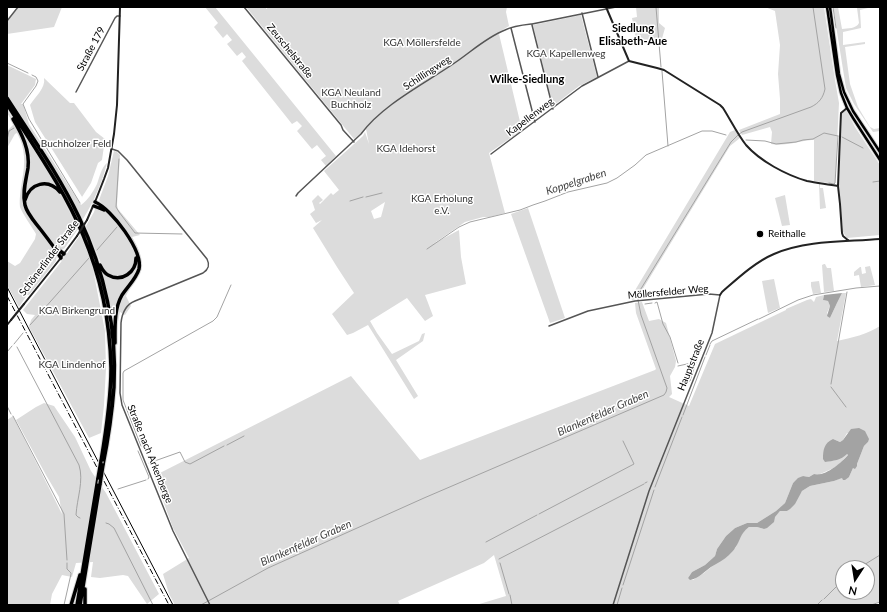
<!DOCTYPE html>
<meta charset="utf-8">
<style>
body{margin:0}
#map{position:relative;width:887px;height:612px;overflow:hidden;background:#fff;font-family:Lato,sans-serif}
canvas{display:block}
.frame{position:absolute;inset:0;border:8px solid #000;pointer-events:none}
.north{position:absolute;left:835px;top:560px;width:40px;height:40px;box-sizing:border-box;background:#fff;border:1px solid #999;border-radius:50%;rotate:192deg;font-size:11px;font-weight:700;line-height:16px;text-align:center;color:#000}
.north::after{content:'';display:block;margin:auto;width:14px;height:18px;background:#000;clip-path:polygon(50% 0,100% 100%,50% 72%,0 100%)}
</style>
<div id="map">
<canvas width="887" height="612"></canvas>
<div class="frame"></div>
<div class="north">N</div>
</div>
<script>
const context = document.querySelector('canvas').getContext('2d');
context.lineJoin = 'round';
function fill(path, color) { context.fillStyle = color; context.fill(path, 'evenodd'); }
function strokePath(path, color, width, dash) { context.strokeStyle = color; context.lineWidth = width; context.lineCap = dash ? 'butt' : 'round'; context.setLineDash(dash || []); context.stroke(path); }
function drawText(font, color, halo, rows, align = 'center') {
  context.font = font + ' Lato,sans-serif'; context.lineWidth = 3; context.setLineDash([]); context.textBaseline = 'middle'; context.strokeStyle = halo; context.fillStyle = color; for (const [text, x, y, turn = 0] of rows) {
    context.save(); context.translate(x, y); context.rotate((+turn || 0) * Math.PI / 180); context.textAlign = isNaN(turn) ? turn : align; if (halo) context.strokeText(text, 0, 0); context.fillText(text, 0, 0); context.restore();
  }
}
fill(new Path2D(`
 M19,7H62L54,27L7,34V22Z
 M205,7H215L336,156L326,166L321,160L326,156L317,145L312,149L297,131L302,126L297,121L292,124L242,61L246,57L242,52L237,56L227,44L232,40L227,34L223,38L214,27L218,23Z
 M246,7H266V9L269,7H507L506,12L509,26L494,35L499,34L522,130L489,153L505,213L490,217H483L465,222L433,244L459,230L461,257L466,284L425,295L433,316L425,321L407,298L370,321L377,333L392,354L419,341L422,334L425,333L423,341L396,360L418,396L414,399L368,325L353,333L347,335L332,314L354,293L337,267L313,228L322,220L316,223L310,214L315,210L312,201L318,195L323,200L319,203L320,204L331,193L333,195L339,190L324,171L363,136L365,132L369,144L366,129L354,139ZM385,202L381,217L374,219L371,211Z
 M636,7H659V23L665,28L661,42L637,45L632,18L637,17Z
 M765,7H824L835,80L839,103L835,184L814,181V140C811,140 808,140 804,141C793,143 782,146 771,144L772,132L770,127L742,135L739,130L780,114V99L778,74L780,45L775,11Z
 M828,7H829L838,74L844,95L852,112L880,154V158L860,128L848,107L842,94L838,74Z
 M833,7H838L842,29C848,28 856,29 859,23L857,8L872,7L860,10L861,28L843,32V45L865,42V44L845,47L850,84L858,107L870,127L874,129L880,128V131L873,132L854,104L846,88Z
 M581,15L597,77L579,86L553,106L533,25Z
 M7,65L36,79L35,85L21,104H23L29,124L81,205C88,200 93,192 97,184C100,176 101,168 107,163C102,183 94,201 83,219L57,174L7,95Z
 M44,78L70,103H74L96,132L105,139L102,160L98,163L91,183L82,197L84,200L35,122L30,105C35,97 46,88 44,78Z
 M7,109C16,125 29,145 27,165C26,179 20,194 24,208L57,254L56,261L29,295H27L19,307L7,285V261L15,266L20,263L35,239L36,234C32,227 22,213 20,207C19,198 21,189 22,181C25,164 26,149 17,133L15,134L7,148V132L8,130L14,124L7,113Z
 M846,110L855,127L880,165V235L847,238L843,232L839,185L842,113Z
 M20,127L59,189C50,181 38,179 29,189H26L30,166L31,157H30L28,147Z
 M735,130L740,138L730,146L641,292V298L632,300L631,297L730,132Z
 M114,151L117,152L120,155L117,205L118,209L140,235L132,237C139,248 144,260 139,274C136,282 129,289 126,296L131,306L125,315L120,312L117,327V336H113L107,293L101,268L102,266L86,226L94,212L95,209L97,208L104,210L105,207L99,200L108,176Z
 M819,184H820V188H823L826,208L820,209Z
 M39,185C50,185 53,186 61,195L78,229L64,249H59L54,244L29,212C24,199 28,192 39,185Z
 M785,195L790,225L782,226L775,198Z
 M528,208L565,318L550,323L511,214Z
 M80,235L91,259L105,331L106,368L104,405L101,433L89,438L29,327L31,320L35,315L27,314L23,310L61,262Z
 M824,264H825L827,268H831L834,291L824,292L822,265Z
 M870,266L875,285L861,287L859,275L854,276V272L860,267H861L862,274L866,273L865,267Z
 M774,279L780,308L768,313L762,281Z
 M819,281L821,293L813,294L811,286V282Z
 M842,293H846L837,341C851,338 868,334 880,326V602L869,605H476L506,596L494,555L484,563L398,601L400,605H175L169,594L163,574L189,558L173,528L154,476L351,376L420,460L655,370L656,369L636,313L635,303L642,302L649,321L659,319L666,323L676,361L675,367L670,376L672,394L669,397L689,406L715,344L786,310V309L807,300L811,299L814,302L816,297L824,295L823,300L828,301L830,306L827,313L830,318L837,303ZM847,433L868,442L864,446L857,464L853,468L849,477L841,478L834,481L810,486L802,491L787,511H780L764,529L757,527H749L744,531L740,537L736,547L704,573L693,580L688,578L692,572L705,565L715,556L717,549L726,536L735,528L747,523H757L776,511L785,503L793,483L803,476L809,477L814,474L818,475L836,467L848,455L833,439L840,442L843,440ZM843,568H867V592H843Z
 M44,403L54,406L75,437L91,471L106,493L159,594L147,604L128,576L123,575L100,578L91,577L93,562L76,563L72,577L62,575L52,594L50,605H7V420L13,416L62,514L59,497L46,475L16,420L36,407Z`), '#dcdcdc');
fill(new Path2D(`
 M842,293L837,303L830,318L827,316L830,306L828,301L823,300L824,295Z
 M859,428L865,431L869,439L868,442L864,446L857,464V466L855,469L853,468L849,477L845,480H843L842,478L834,481L810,486L802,491L795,504L790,509L787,511H780L775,517L774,522L767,528L764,529L757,527H749C739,535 741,540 735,548C734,550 731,553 729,555C724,560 717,563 711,567C704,572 698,579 690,580L688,578L692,572L705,565L715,556L717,549L726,536L735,528L747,523H757L776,511L785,503L793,483L798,478L803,476L809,477L814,474C825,477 841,463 848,455L847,454C841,460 833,461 825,462L823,459C823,450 824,443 833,439L840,442L843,440L851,429Z`), '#a3a3a3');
strokePath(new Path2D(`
 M656,7L661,67
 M833,7L836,28
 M7,63L28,73
 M662,71L668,146
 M32,75L36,77L38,81L36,86L23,104L29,119L80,203
 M842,137L863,148
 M7,140L9,131L14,128
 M746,140L765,141L776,144L796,142L803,140L813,139L824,133L838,136
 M119,159L116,207L119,212L135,233L182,234
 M873,182L880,181
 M829,183L834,184L835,183L838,136
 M366,197L382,193
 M350,201L363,197
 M427,249L459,227L470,222L520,210L533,205L545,201L568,192L607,183L617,178L635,165L646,155L702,131H712L726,135
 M97,250L117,227
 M655,303L657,302L663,324L670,337L678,363
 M645,304L652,303
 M43,310L89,258
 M759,319L798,300L813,295L856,288L880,286
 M30,325L41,313
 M14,344L23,333
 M710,344L712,341L758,319
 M17,347L79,465C84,481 77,498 76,515L78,517L80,518
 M7,352L12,346
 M706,355L710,345
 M678,366L696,362L690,381L682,384
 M831,384L847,292
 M831,387L846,407
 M7,406L11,414
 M683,415L705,357
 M13,416L64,514L67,560
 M227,445L244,436
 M141,446L123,400V373L124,371L213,321L217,317L231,285
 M138,451L149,477L148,479
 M149,463L180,452L185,462L190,464L224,446
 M645,483L647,482
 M655,487L682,417
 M118,489L146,480
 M539,514L634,464L623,441
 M106,523L109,524L114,528L153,605
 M486,542L537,515
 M499,559L644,484
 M500,563L509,594
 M859,568L880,555
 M623,585L654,490
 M510,595L512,605
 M824,599L843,580
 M64,605L71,574V573L67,569V563
 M201,605L268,568L424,498L664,395L666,392L667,388L641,315L638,300L639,292L731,142L738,135L742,132L811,107C819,103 823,98 825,89L813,7
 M617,605L622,588
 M817,605L822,600
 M871,605L880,602`), '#a3a3a3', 1);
const primary = new Path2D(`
 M827,7L837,75L841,93L847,108L853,118L880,160
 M830,7L839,74L844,92L853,111L880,152`);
const highway = new Path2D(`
 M7,98C32,137 59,175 79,217C104,270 117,329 114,387C112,414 108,440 103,465
 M7,104C34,147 64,189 83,235C101,277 110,323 111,368C111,399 106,431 101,461
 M13,119C22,134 30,150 28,168C26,180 22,193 25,205C27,214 35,222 41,230C48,239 55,248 61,258
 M25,200C30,183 48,178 60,192
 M95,202C112,209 143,251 139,269C136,279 128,286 122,295C114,309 115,326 115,343
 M94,206L104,210
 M55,247L64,254
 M100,265C102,269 104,273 108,275C122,283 136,272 136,258
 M71,605L80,575
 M77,605L98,478
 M80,605L100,484
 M85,605V589`);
strokePath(primary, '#dbdbdb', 4.5);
strokePath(highway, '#dbdbdb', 5.5);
strokePath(new Path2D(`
 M244,7L341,125L343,130L354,142
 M582,13L598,77
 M7,21L18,7
 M532,25L553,109
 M511,28L535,122
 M76,92L115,18L117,16H120
 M112,149L118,151L127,160L207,259C210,265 209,269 203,273L135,301C125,305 122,313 121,323L120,393L122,405L173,531L210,605
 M491,154L582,86L629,61
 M296,196L298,193L361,134C383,104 426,83 456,62C472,51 487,37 505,30C513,26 523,25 532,24L616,7
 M549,326L588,311L635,301L709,294L720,295L712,333L649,491L613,605`), '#555', 1.5);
strokePath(new Path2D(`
 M606,7L629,61L657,68L664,70L720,105L723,108C730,119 738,135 746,145C760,161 786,175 807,181C817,183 827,184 838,186
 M847,108L841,113L838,186L840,204L842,233L843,236L849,241
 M95,202L104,179L108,168L114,134L117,105L120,7
 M87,220L93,206
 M720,295L722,292C737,279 755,262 774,254C807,240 845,242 880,239
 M24,304L60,259L77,236
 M7,325L11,320`), '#222', 2);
strokePath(primary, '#000', 2.5);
strokePath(highway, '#000', 3.5);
strokePath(new Path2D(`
 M7,287L173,605`), '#000', 1);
strokePath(new Path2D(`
 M7,296L169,605`), '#000', 1, [6, 2, 1, 2]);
const highwayBridge = new Path2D(`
 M98,478L101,461
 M100,484L103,465`);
strokePath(highwayBridge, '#dbdbdb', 5.5, []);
strokePath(new Path2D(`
 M77,236L87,220
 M11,320L24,304`), '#222', 2);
strokePath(highwayBridge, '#000', 3.5);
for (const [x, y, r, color] of [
 [760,234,4,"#000"]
]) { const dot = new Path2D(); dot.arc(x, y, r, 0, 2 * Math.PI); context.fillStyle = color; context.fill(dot); strokePath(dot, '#fff', 1.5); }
drawText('10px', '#333', '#fff', [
 ["KGA Möllersfelde",422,43],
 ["KGA Kapellenweg",566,54],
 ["KGA Neuland",351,93],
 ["Buchholz",351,105],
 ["Buchholzer Feld",76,144],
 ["KGA Idehorst",406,149],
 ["KGA Erholung",442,199],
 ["e.V.",442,211],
 ["KGA Birkengrund",77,311],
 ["KGA Lindenhof",72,365]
]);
drawText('10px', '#000', '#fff', [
 ["Straße 179",91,49,-62],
 ["Zeuschelstraße",290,51,51],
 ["Schillingweg",427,73,-33],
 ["Kapellenweg",530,117,-37],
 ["Schönerlinder Straße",49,258,-53],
 ["Möllersfelder Weg",668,292,-5],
 ["Hauptstraße",691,365,-68],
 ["Straße nach Arkenberge",150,454,68]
]);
drawText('10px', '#000', '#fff', [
 ["Reithalle",768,234]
], 'left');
drawText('bold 11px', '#000', '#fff', [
 ["Siedlung",633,28],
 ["Elisabeth-Aue",633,41],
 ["Wilke-Siedlung",527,79]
]);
drawText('italic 11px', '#444', '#fff', [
 ["Koppelgraben",576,182,-18],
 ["Blankenfelder Graben",603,413,-24],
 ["Blankenfelder Graben",306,543,-24]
]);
</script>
